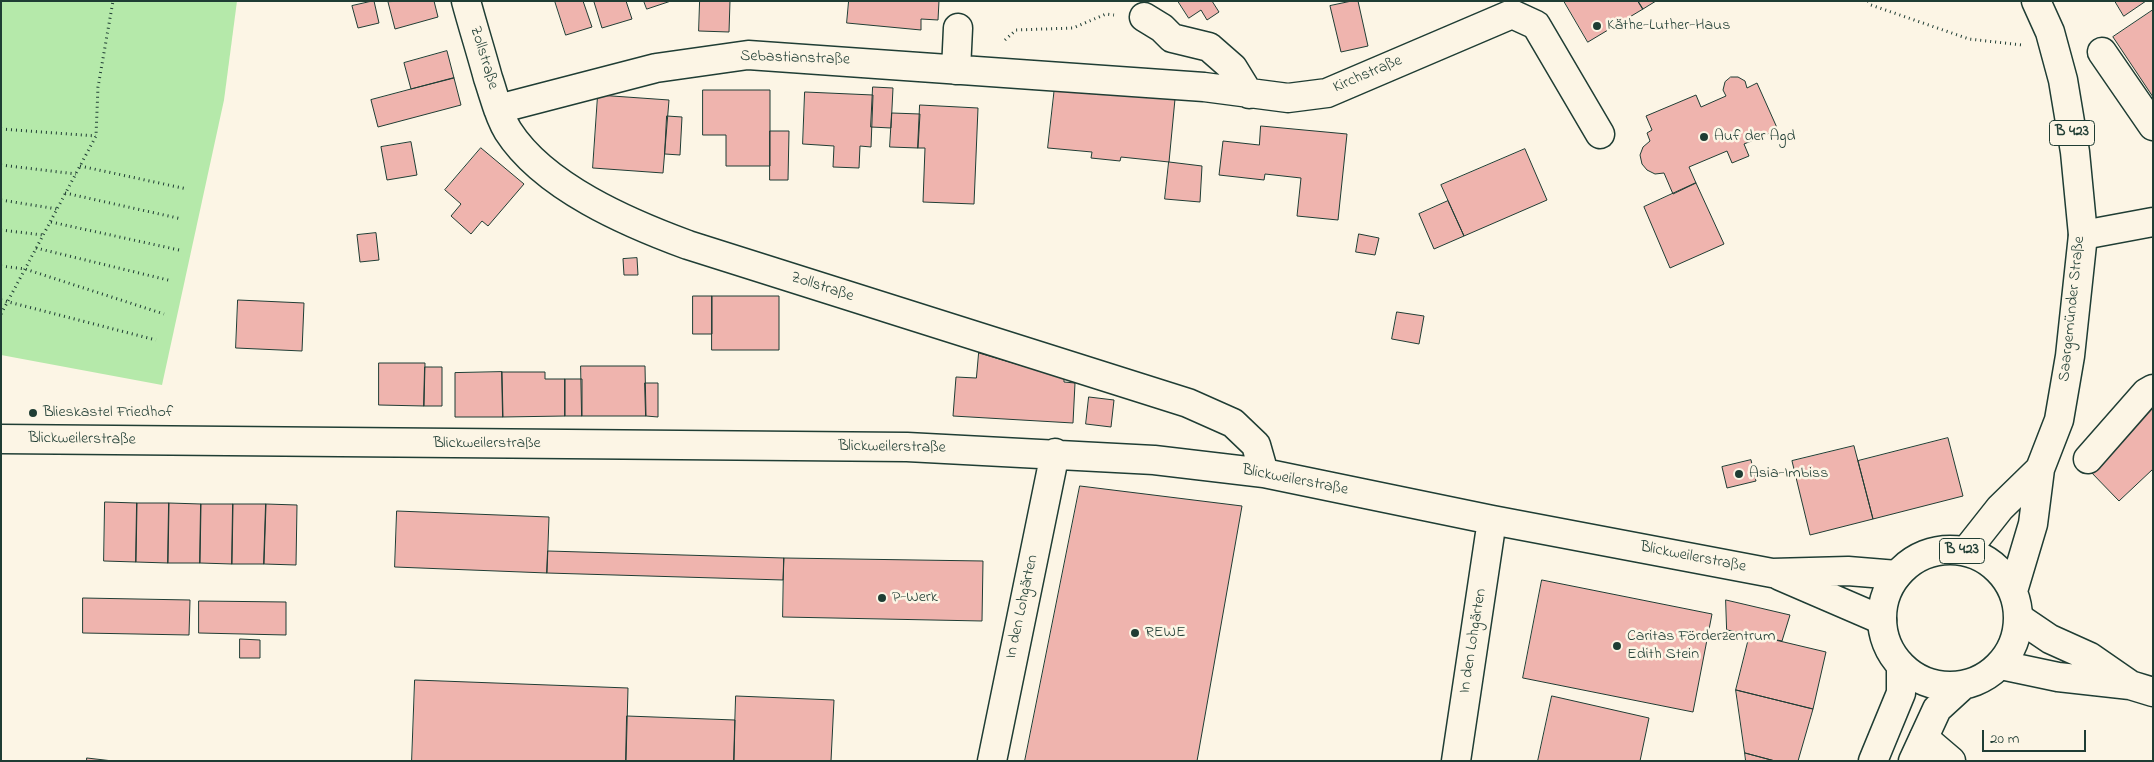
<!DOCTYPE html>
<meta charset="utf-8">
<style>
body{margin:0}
#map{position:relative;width:2154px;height:762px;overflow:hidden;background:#fcf5e5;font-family:"Indie Flower",sans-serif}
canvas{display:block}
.frame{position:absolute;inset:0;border:2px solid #1f3d34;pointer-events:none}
.scale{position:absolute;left:1982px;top:730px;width:104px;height:22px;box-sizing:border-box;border:2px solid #1f3d34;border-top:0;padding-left:6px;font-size:15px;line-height:18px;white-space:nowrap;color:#1f3d34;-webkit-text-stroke:4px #fcf5e5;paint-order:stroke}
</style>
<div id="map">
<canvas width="2154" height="762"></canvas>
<div class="frame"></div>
<div class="scale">20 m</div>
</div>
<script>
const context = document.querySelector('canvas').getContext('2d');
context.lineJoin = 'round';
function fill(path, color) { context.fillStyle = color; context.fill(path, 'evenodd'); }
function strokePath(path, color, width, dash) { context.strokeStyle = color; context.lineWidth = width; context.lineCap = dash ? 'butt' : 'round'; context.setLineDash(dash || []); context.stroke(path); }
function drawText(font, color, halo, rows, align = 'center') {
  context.font = font + ' "Indie Flower",sans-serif'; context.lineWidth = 5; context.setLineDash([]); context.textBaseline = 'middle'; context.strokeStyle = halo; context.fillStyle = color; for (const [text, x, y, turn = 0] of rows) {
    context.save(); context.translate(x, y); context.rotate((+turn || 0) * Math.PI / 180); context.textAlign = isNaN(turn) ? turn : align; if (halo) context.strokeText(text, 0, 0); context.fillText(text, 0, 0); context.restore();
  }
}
fill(new Path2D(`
 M1,1H237L224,100L162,385L1,355Z`), '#b5e9aa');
const building = new Path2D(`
 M374,1L379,23L358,28L352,6Z
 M434,1L438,17L395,29L388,2Z
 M555,1H583L592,27L566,35Z
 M598,1H626L632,19L602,28L594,2Z
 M644,1H671L647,9Z
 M700,1H730L729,32L699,31Z
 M849,1H939L938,20L921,19V30L847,23Z
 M1178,1H1212L1219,12L1207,20L1201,10L1189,18Z
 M1352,1H1358L1368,46L1341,52L1330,6Z
 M1564,1H1638L1643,9L1588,42Z
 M1638,1H1656L1643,9Z
 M2115,1H2146L2124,16Z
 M2153,10V97L2113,37Z
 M447,51L454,78L411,89L404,63Z
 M1731,77H1738L1745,81L1747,88L1757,83L1778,130L1744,144L1749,156L1732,163L1727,151L1689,167L1696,183L1673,194L1664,173L1655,174L1647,170L1642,164L1640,155L1643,147L1650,141L1647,133L1652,130L1646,116L1696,95L1701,107L1726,96L1723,90L1725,82Z
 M454,78L461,105L378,127L371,100Z
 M1055,86L1175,99L1169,162L1121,157L1120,161L1091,158L1092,152L1048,148Z
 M873,87L893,88L891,128L871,127Z
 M703,90H770V166H726V135H703Z
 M805,92L873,95L871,147L860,146L859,168L833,167L834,146L803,144Z
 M598,95L669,100L663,173L593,168Z
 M920,105L978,108L974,204L923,202L925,148H918Z
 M892,113L920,114L918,148L890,147Z
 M667,116L682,117L680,155L665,154Z
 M1261,126L1347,134L1338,220L1297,216L1301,178L1265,174L1264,180L1219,175L1223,141L1259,145Z
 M770,131H789L788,180H770Z
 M411,142L417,175L387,180L381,147Z
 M481,148L524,184L488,226L482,221L471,234L451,216L461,204L445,190Z
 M1525,149L1547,200L1464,236L1441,185Z
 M1169,162L1202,166L1200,202L1165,199Z
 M1696,183L1724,244L1670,268L1644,207Z
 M1448,201L1464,236L1434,249L1419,214Z
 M376,233L379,260L360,262L357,235Z
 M1359,234L1379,238L1375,255L1356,252Z
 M637,258L638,275H624L623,259Z
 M693,296H712V334H693Z
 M712,296H779V350H712Z
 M238,300L304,303L302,351L236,348Z
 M1397,312L1424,316L1419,344L1392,339Z
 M979,353L1064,378V382L1075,383L1073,423L953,416L956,377L976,378Z
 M379,363H425L424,406L379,405Z
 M581,366H645L646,416H582Z
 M425,367H442V406H424Z
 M502,372H545V379H565V416L503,417Z
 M502,372L503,417H455V373Z
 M565,379H582V416H565Z
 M645,383H658V417L646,416Z
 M1089,397L1114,400L1111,427L1086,424Z
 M2153,408V469L2119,501L2089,470Z
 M1948,438L1963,496L1873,519L1858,461Z
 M1854,446L1873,519L1810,535L1792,461Z
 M1751,460L1756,481L1727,488L1722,467Z
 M1080,486L1242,506L1197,761H1025Z
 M105,502L137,503L136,562L104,561Z
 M137,503H169L168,563L136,562Z
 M169,503L201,504L200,563H168Z
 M201,504H233L232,564L200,563Z
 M233,504H266L264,564H232Z
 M266,504L297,505L296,565L264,564Z
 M397,511L549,517L547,573L395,567Z
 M548,551L784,558L783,580L547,573Z
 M784,558L983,561L982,621L783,617Z
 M1542,580L1712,614L1693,712L1523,678Z
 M83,598L190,600L189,635L83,633Z
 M1726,600L1790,615L1782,641L1727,630Z
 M199,601L286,602V635L199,633Z
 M1750,634L1826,652L1813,709L1736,690Z
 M240,639L260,640V658H240Z
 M415,680L628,688L626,761H412Z
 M1736,690L1813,709L1798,761H1775L1745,753Z
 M736,696L834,700L831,761H734Z
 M1552,696L1649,718L1640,761H1538Z
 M627,716L735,720L734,761H626Z
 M1745,753L1775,761H1746Z
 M87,758L113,761H87Z`);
fill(building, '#efb4ae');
strokePath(building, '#1f3d34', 1);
const minor = new Path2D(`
 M466,1C473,27 481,52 488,78C494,95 498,115 508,131C544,187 628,223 688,245L1188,403L1233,423L1256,445L1264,473
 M1512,14L1536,25L1600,134
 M1144,17L1162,28L1172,38L1209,47L1233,68L1249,94
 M2102,52L2153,126
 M956,70L958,28
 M498,109L656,68L748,55L1204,87L1288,98L1327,93L1512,14
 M2083,235L2153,222
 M1,439L907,447L1154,460L1264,473L1492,520L1772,573L1848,571L1897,575
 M2088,459L2146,393L2153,389
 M1780,576L1882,620
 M2019,618L2050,639L2090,657L2129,684
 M2001,665L2058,677L2130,685L2153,692
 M1924,738L1951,761
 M992,761L1055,453
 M1456,761L1492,520`);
const major = new Path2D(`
 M1882 618a68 68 0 1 1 136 0a68 68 0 1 1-136 0Z
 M1966,551L2000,508L2040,469
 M2013,591L2033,524L2040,469L2059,420L2070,356L2083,235L2075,152L2063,80L2050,32L2036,1
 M1873,761L1901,693V666
 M1913,761L1937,709L1961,687`);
strokePath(minor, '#1f3d34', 31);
strokePath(major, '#1f3d34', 31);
strokePath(new Path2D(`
 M1868,1L1871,5L1969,39L2022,45
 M1005,40L1016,30L1073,28L1106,14L1114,15
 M1,129L96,136
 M1,165L76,174
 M80,166L187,189
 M65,193L182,219
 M1,200L57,209
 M51,222L179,250
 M1,230L43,235
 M36,248L172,281
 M1,266L25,269L164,314
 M1,300L156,340
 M1,314L96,136L98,87L113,1`), '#1f3d34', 3, [1, 4]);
strokePath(minor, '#fcf5e5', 28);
strokePath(major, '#fcf5e5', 28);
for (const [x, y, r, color] of [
 [1597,26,5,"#1f3d34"],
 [1704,137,5,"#1f3d34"],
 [33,413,5,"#1f3d34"],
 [1739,474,5,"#1f3d34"],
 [882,598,5,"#1f3d34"],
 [1135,633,5,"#1f3d34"],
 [1617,646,5,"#1f3d34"]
]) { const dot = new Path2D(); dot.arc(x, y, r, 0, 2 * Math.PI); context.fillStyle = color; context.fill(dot); strokePath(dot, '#fcf5e5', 2); }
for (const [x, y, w] of [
 [2072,133,45],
 [1962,551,45]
]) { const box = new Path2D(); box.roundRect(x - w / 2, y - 12.5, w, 25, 4); context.fillStyle = '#fcf5e5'; context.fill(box); strokePath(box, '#1f3d34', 1); }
drawText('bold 15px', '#1f3d34', null, [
 ["B 423",2072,133],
 ["B 423",1962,551]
]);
drawText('16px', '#1f3d34', '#fcf5e5', [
 ["Käthe-Luther-Haus",1607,26],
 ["Auf der Agd",1714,137],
 ["Blieskastel Friedhof",43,413],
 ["Asia-Imbiss",1749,474],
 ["P-Werk",892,598],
 ["REWE",1145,633],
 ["Caritas Förderzentrum",1627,637],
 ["Edith Stein",1627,655]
], 'left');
drawText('16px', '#1f3d34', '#fcf5e5', [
 ["Zollstraße",483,58,73],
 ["Sebastianstraße",795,59,2],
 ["Kirchstraße",1368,75,-23],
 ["Zollstraße",822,288,18],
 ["Saargemünder Straße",2073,309,-84],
 ["Blickweilerstraße",82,440,1],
 ["Blickweilerstraße",487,444],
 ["Blickweilerstraße",892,448,1],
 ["Blickweilerstraße",1295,481,11],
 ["Blickweilerstraße",1693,558,11],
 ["In den Lohgärten",1023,607,-78],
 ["In den Lohgärten",1474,641,-81]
]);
</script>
